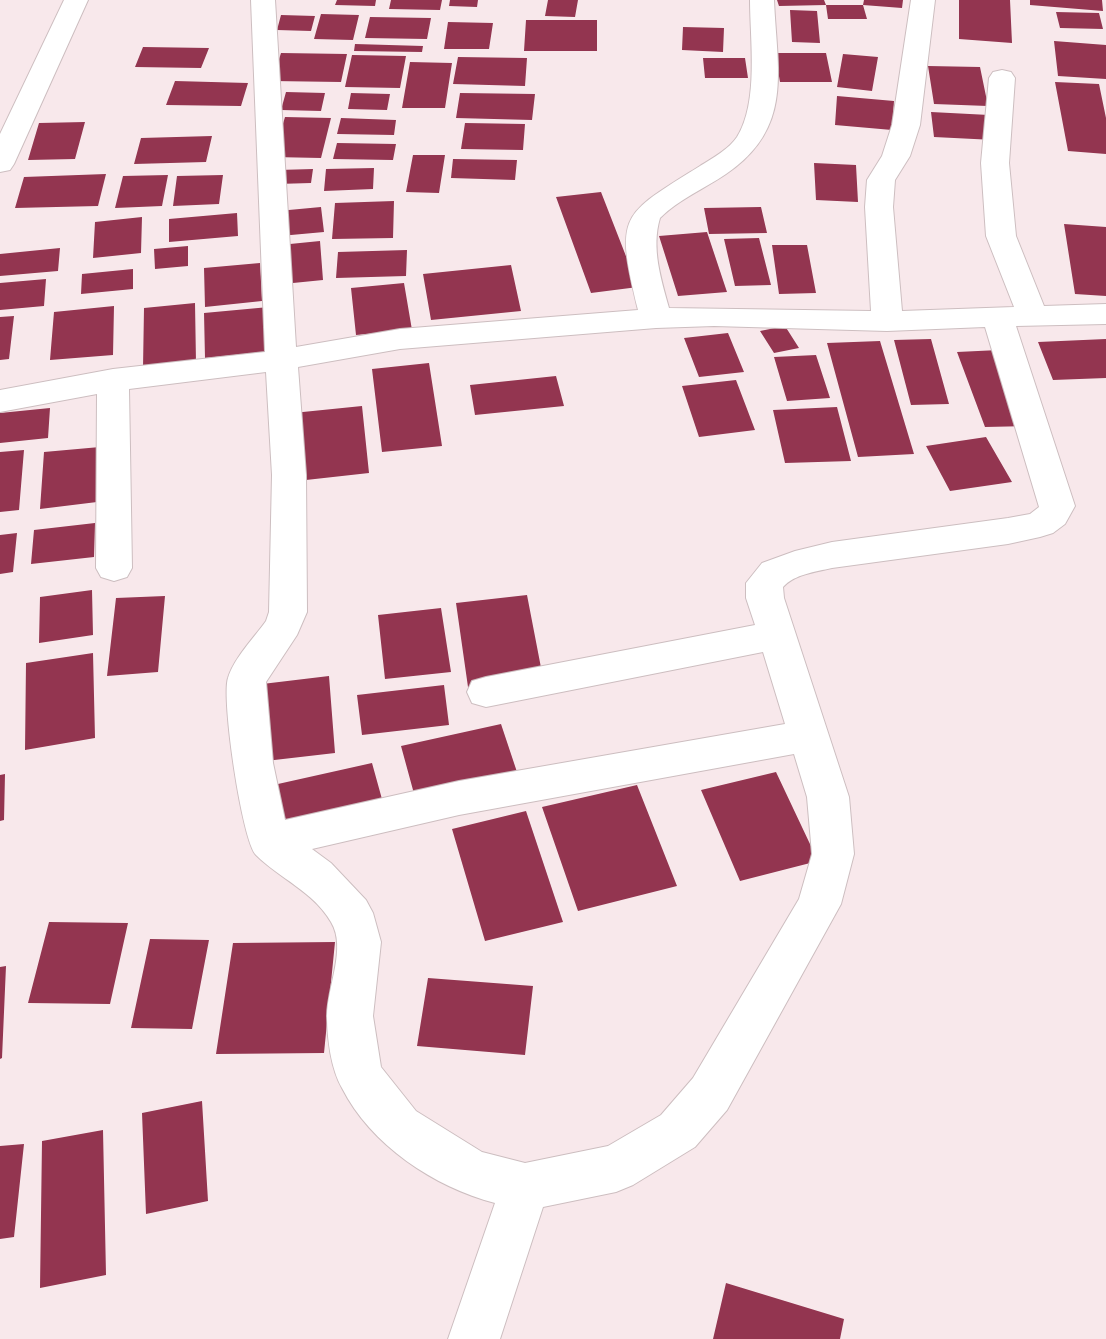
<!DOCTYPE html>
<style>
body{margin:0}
canvas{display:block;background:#f8e8eb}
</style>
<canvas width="1106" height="1339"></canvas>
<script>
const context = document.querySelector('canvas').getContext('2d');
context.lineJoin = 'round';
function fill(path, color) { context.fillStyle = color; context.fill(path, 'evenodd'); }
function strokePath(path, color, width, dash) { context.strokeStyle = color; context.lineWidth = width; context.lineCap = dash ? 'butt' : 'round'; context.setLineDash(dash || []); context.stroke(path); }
fill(new Path2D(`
 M337,0H376L375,6L335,5Z
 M391,0H442L440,10L389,9Z
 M450,0H478L477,7L449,6Z
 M548,0H578L575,17L545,16Z
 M777,0H824L826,5L779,6Z
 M864,0H903L902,8L863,5Z
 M959,0H1010L1012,43L959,39Z
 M1030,0H1102L1103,11L1030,5Z
 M826,5H863L867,19H828Z
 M790,10L817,11L820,43L792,42Z
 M1056,12L1099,13L1103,29L1060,28Z
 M321,14L359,15L353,40L314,39Z
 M281,15L315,16L311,31L277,30Z
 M370,17L431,18L427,39L365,38Z
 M526,20H597V51H524Z
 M448,22L493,23L489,49H444Z
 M683,27L724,28L723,52L682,50Z
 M1054,41L1106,45V79L1058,76Z
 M355,44L423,46L422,52L354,51Z
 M143,47L209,48L201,68L135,67Z
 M281,53L347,54L341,82L272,81Z
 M775,53H826L832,82H780Z
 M843,54L878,57L872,91L837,87Z
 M352,55L406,56L400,88L345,87Z
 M458,57L527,58L525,86L453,84Z
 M703,58H745L748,78H705Z
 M410,62L452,63L445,108H402Z
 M928,66L980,67L988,106L934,104Z
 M175,81L248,83L241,106L166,105Z
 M1055,82L1099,84L1106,118V154L1068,151Z
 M286,92L325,93L321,111L281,110Z
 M351,93L390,94L387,110L348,109Z
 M460,93L535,94L532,120L456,118Z
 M837,96L894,101L892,130L835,125Z
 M931,112L989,115L994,140L934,137Z
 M285,117L331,118L321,158L273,157Z
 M341,118L396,120L394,135L337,134Z
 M85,122L75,159L28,160L39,123Z
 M465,123L525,124L523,150L461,149Z
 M212,136L206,162L134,164L141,138Z
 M337,143L396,144L393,160L333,159Z
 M413,155H445L439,193L406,192Z
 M453,159L517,160L515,180L451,178Z
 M814,163L856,165L858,202L816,200Z
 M374,168L373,189L324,191L326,169Z
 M313,169L311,183L277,184L278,170Z
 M106,174L98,206L15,208L24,177Z
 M168,175L162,206L115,208L123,176Z
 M223,175L219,204L173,206L177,176Z
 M601,192L638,287L591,293L556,197Z
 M394,201L393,238L332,239L335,203Z
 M321,207L324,232L280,236L278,211Z
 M761,207L767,233L709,234L704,208Z
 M237,213L238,236L169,242V219Z
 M142,217L141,253L93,258L95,222Z
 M1064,224L1106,227V296L1075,294Z
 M707,232L727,292L678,296L659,236Z
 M759,238L771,285L735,286L724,239Z
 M320,241L323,280L283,284L280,245Z
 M772,245H807L816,293L779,294Z
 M188,246V266L155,269L154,249Z
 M60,248L58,271L0,276V254Z
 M407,250L406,276L336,278L338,252Z
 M260,263L262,301L205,307L204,268Z
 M511,265L521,311L431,320L423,274Z
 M133,269V289L81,294L82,274Z
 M46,279L44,306L0,310V283Z
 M404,283L412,330L356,335L351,288Z
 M195,303L196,363L143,368L144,308Z
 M114,306L113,355L50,360L54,312Z
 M269,307L272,351L205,358L204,313Z
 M14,316L9,359L0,360V317Z
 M785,326L799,348L774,353L760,331Z
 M728,333L744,372L699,377L684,338Z
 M931,339L949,404L911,405L894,340Z
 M1106,339V378L1053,380L1038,342Z
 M880,341L914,454L858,457L827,343Z
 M999,350L1030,426L985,427L957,352Z
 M816,355L830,398L787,401L774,357Z
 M429,363L442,446L382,452L372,369Z
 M556,376L564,406L475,415L470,385Z
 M736,380L755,430L699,437L682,386Z
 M362,406L369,473L297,481L293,413Z
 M837,407L851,461L785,463L773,410Z
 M50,408L48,438L0,443V413Z
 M986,437L1012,482L950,491L926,446Z
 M100,447L97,502L40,509L44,452Z
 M24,450L19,510L0,512V452Z
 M95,523L94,557L31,564L34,530Z
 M17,533L13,572L0,574V535Z
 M92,590L93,635L39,643L40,597Z
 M527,595L543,678L468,687L456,603Z
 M165,596L158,672L107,676L116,598Z
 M441,608L451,672L385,679L378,615Z
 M93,653L95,738L25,750L26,663Z
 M329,676L335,753L257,762L254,685Z
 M444,685L449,725L362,735L357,695Z
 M501,724L519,778L416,801L401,746Z
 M372,763L385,810L271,836L260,788Z
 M776,772L818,861L740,881L701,790Z
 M5,774L4,820L0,821V775Z
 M637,785L677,886L578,911L542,807Z
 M526,811L563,922L485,941L452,829Z
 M49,922L128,923L110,1004L28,1003Z
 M150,939L209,940L192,1029L131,1028Z
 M335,942L324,1053L216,1054L233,943Z
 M6,966L2,1058L0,1059V967Z
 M428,978L533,986L525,1055L417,1046Z
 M202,1101L208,1201L146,1214L142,1113Z
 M103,1130L106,1275L40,1288L42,1141Z
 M24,1144L14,1237L0,1239V1146Z
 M726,1283L844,1319L840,1339H713Z`), '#933550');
const minor = new Path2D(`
 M64,0H88L14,164L10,170L0,172V134Z
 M251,0H275L296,347L400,329L638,310C615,214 620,216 700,166C713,158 729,149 737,137C759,102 750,40 750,0H774C777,71 794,128 726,174C704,189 679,199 660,218C651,248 661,279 669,308L871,311L865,207L867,180L882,156L892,125L911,0H935L920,125L910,156L895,180L893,207L902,311L1014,307L986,236L981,163L989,78L993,72L1002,70L1011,72L1015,78L1009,163L1016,236L1044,306L1106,304V324L1016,326L1075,506L1065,524L1053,533L1040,537L1008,544L832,568C815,572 795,574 783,587L784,598L849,797L854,854L841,904L727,1110L695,1147L633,1185L616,1192L543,1207L500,1339H448L495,1203C434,1187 371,1145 342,1088C331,1069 327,1038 327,1016C327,987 347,948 331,922C314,892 279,878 256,855C242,841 221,698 228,678C234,658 254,638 266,621L269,612L272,475L266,372L129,389L132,568L127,577L114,581L101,577L96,568L97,394L0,412V390L113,369L265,352ZM714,326L887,331L985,327L1039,507L1030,514L1008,518L832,542L795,551L762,563L746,583V598L755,625L486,677L472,681L467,692L472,703L486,707L763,652L785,724L459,781L285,820L273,763L266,682L297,635L307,612L306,475L298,367L400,349L656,328ZM794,754L807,797L812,854L799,899L693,1078L661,1115L608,1146L525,1163L482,1152L416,1111L381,1067L373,1016L381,942L373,913L366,900L331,863L312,849L459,815Z`);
strokePath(minor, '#cdbec0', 2);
fill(minor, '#fff');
</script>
